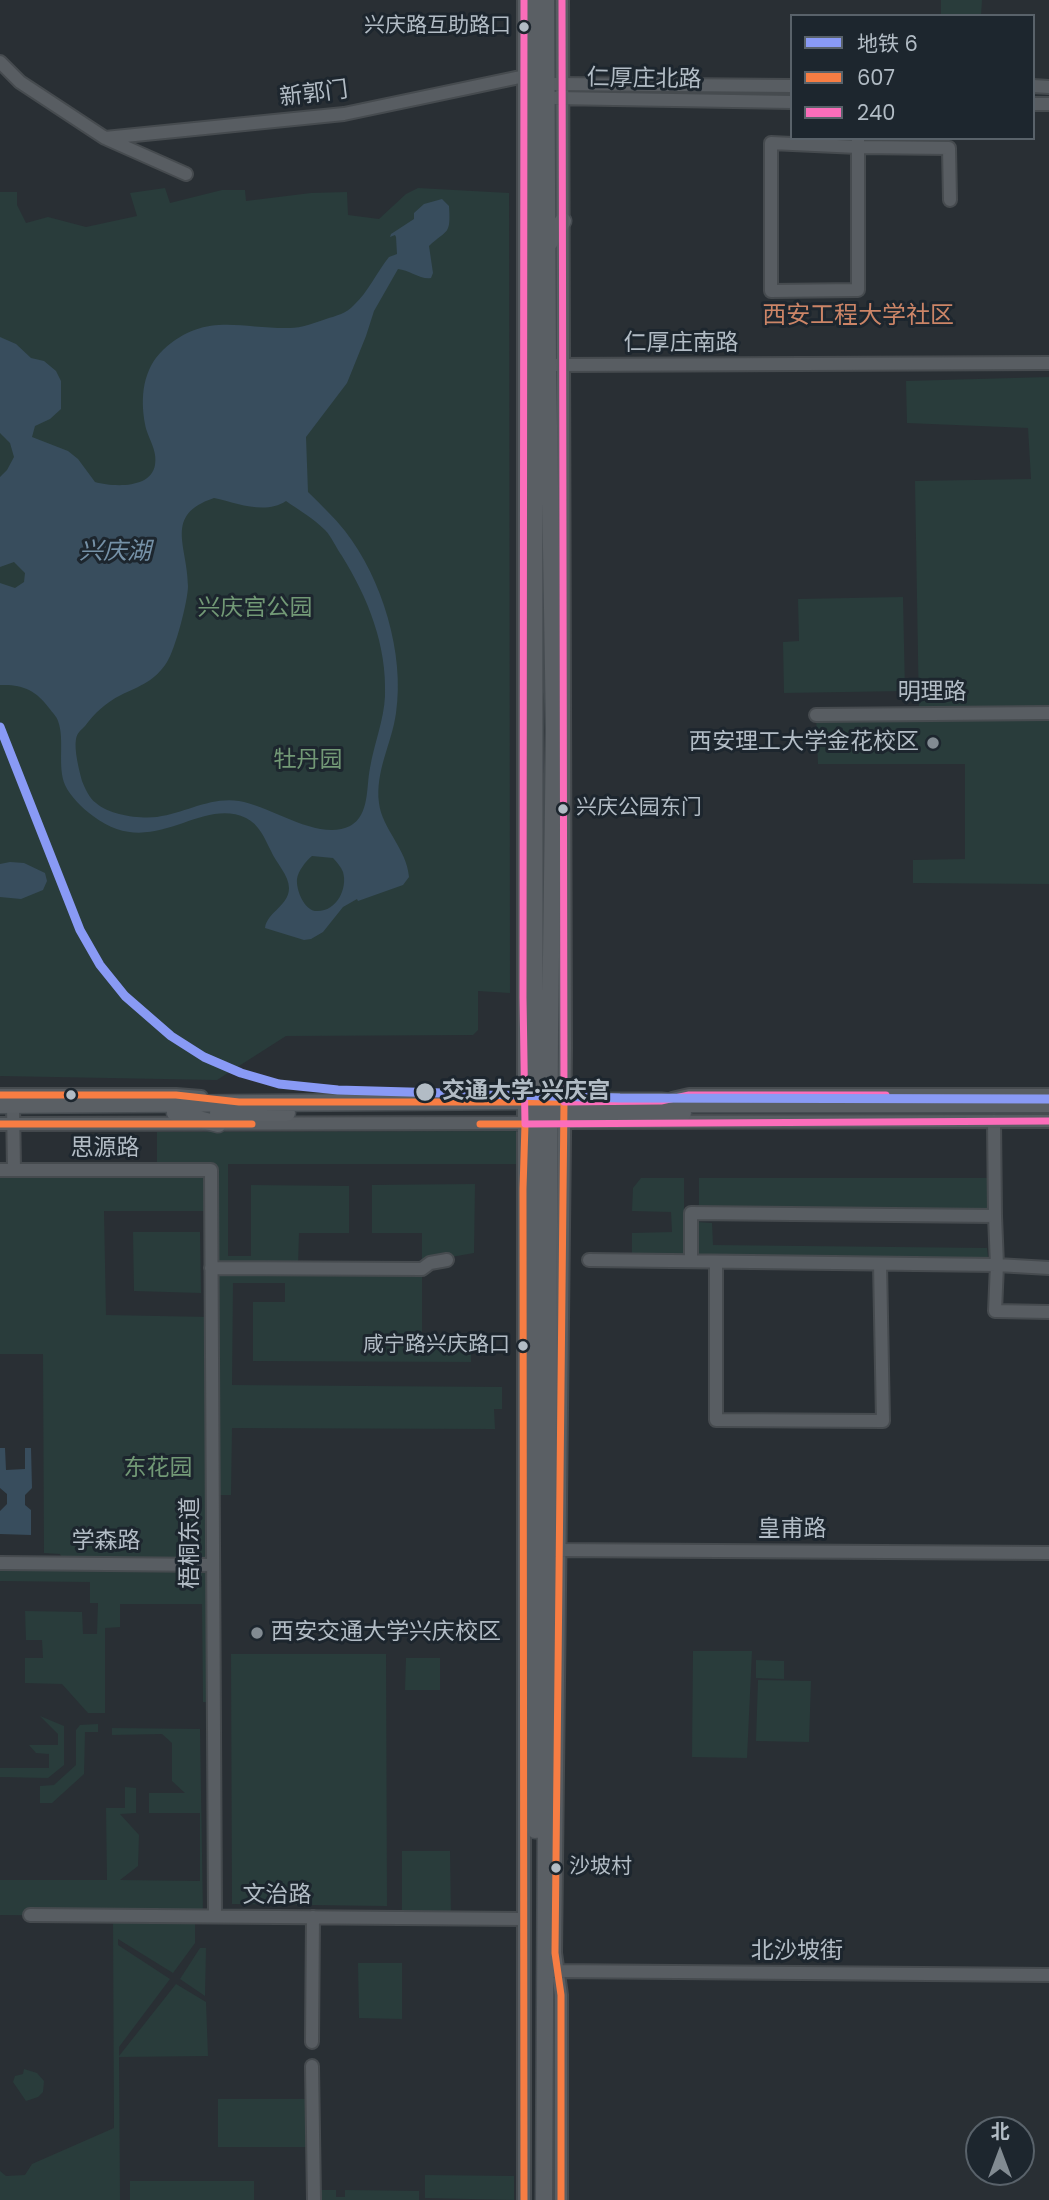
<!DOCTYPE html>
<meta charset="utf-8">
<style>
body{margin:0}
#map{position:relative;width:1049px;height:2200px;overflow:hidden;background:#292f34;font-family:Poppins,"Noto Sans SC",sans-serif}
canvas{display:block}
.legend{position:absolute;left:790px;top:14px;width:245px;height:126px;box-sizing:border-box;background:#1d262e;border:2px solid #59626a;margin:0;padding:9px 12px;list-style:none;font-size:21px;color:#b2bcc5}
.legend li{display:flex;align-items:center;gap:14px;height:35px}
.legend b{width:35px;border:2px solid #59626a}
.north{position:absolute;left:965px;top:2116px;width:70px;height:70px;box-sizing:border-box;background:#1d262e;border:2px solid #59626a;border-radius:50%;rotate:0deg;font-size:19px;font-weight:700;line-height:28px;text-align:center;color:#b2bcc5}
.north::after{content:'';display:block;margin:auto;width:24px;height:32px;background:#828b92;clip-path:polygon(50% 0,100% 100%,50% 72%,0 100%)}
</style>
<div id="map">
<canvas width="1049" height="2200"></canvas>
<ul class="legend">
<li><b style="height:9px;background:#899af5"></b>地铁 6</li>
<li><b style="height:9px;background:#f77d43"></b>607</li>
<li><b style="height:9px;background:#fb6dba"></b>240</li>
</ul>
<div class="north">北</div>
</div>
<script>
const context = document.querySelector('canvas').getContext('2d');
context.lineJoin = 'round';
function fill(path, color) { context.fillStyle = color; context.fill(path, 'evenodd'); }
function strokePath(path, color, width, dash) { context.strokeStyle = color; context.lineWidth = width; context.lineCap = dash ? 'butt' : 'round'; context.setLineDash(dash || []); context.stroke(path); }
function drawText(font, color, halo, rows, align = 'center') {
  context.font = font + ' Poppins,"Noto Sans SC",sans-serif'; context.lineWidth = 6; context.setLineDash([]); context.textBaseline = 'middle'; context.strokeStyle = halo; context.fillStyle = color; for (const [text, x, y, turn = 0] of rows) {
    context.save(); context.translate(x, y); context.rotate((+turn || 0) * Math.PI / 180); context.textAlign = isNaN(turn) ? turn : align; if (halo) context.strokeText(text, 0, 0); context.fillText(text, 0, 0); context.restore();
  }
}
fill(new Path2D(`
 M941,0H982L981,16H941Z
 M165,188L170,203L222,190H245L246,201L311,193L347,192L348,215L379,219L406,194L418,188L509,193L510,993L478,991V1030L473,1035L286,1036L217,1080L0,1076V192H17V205L26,223L48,217L86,227L137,216L130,193Z
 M1049,377V713L919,714L915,481L1031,479L1028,428L907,423L906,381Z
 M903,597L905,691L784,693L783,642L799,641L798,599Z
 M816,715H1049V884L913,883V860L965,859V764H818Z
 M519,1131L518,1164H228V1256H251V1185L349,1186V1233H299L298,1267L422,1269V1340L471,1342V1362L253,1361V1302H285V1283H233L232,1385L502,1387V1409H494L495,1429L232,1428L231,1495H213L208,1702H203L202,1604H120V1627L105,1628V1713H88L62,1684L25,1683V1658H43L42,1640H26L25,1611L82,1612L83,1634H97L98,1603H90V1582L0,1581V1563H64L60,1554L44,1553L43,1354H0V1170H157V1132ZM104,1211H211V1317L106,1315Z
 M641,1178H684V1257L632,1255V1233L672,1232L671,1212L632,1211L633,1188Z
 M699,1178H988L987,1210L699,1206Z
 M475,1184L474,1253L422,1262V1233H372V1185Z
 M698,1222L712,1223L713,1245L987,1248L989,1265L698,1262Z
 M133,1232H200L201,1293L134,1291Z
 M693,1651H752L747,1758L692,1757Z
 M231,1654H386L387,1906L232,1904Z
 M406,1658H440V1690H405Z
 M756,1660L784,1661V1679L756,1678Z
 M758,1680L811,1681L809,1742L756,1741Z
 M40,1716L64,1726V1765L48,1778L0,1777V1768H49V1754L36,1753L29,1745H58V1734Z
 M98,1724V1732H85L84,1774L52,1803H40V1786L54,1785L76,1765V1730L80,1725Z
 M112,1728L200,1729L203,1916H195V1943L173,1973L118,1939V1945L170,1979L119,2047V2056L176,1984L206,2002L208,2056L119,2057L120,2200H0V2171L6,2176L25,2175L32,2164L114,2128L113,1916L0,1915V1880H107L106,1808H125V1787L136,1788V1813L120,1814L139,1835L138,1866L120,1880L200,1881V1813H149V1793H185L172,1781V1743L162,1734L112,1735Z
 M402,1851H450L451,1917H402Z
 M200,1948H206L205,1996L180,1979Z
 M358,1963H402V2019L359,2018Z
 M24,2069L37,2073L44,2081L43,2092L38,2097L26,2101L13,2082L15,2076L23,2074Z
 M218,2099H313L314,2147H218Z
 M425,2175L514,2176V2200L425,2198Z
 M130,2181H254V2200H130Z
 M314,2190H336V2197H345V2190L419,2191V2200H314Z`), '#293c3b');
fill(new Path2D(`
 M442,199L449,206C451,236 447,229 429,246L433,273L431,278C421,280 409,270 398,269L374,311L366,336L347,383L306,437L308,492C321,505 334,517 345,531C382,578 405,654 396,713C392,743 375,771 379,803C382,829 407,849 409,877L403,885L358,901L357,899L343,907L323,932L311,939L304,940L265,928C267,912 289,906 289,888C289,875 276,863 271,851C265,839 259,824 246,818C199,796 153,862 93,816C83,809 70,796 65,785C57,766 65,739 58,721C57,717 52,712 49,708C36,690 22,684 0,685V583L15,588L24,582L25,573L14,562L0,567V477L7,470L14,457L10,443L0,433V337L16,344L31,358L44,361L56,371L61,381V409L50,419L35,426L32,437L68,451L78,459L95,482C113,487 151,489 155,465C158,450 147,437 145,424C140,397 143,369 163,350C205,311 240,329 290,328C301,328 315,323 326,319C336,316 347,313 354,305C368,292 377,272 389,257L397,254L396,237L395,235L390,237L391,234L414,219V213L424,204ZM214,498C237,503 265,515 286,501C299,510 314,519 325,530C332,537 336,548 342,556C368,598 387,645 385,696C384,720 374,744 370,768C366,787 370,815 350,826C319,842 271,806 239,801C209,797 186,813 157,817C139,819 109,815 96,803C89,798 85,788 82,781C79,770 74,750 76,739C77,733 81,730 85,726C95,713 105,703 121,695C140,686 155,681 167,662C175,650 188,601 188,586C188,546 163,515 214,498ZM312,856L333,858C337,862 341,867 343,872C348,889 336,913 315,911C304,909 296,890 297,879C298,871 306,861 312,856Z
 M10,862L24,863L45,873L47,881L43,890L21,899L0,897V864Z
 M0,1448H5L6,1470L25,1469V1448H31L32,1488L25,1495V1505L31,1510V1535L0,1534V1511L7,1504V1494L0,1488Z`), '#384d5d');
const minor = new Path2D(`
 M0,62L20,82L105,138L186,174
 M554,84L792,86
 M1033,86L1049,87
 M555,98L792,102
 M1033,104H1049
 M105,138L344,114L525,76
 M858,138V290L771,291V143L858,147L949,148L950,200
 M556,365L1049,363
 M816,715L1049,713
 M0,1095H176L201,1097
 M672,1099L689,1095H1049
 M13,1105L14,1170
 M994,1121L995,1216
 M557,1122L1049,1121
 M0,1124L532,1123
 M0,1170H211L215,1916
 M589,1260L997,1265L995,1311L1049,1312
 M691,1261V1213L995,1216L997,1265L1049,1268
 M716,1262V1420L883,1421L880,1264
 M211,1268L422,1269L430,1263L447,1260
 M552,1550L1049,1553
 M0,1563L213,1565
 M30,1915L523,1919
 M552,1971L1049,1975
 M312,2042L313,1917
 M312,2066L314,2200
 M524,2200V0
 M561,2200V1995L555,1953L565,1047L562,0`);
const major = new Path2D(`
 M534,0L535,1830
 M548,245L563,221
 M0,1105L524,1101H661L691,1104H1049
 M540,1112L683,1113
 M175,1113L218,1124
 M218,1113H287
 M544,2200L550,1032L554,730L548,365L546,0`);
strokePath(minor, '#464b4f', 16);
strokePath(major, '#464c51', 19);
strokePath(minor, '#585d62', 12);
strokePath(major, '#5a5f64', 16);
strokePath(new Path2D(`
 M0,1095H176L239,1102H564L555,1953L561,1995V2200
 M0,1124H252
 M480,1124H525L523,1189L524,2200`), '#f77d43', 7);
strokePath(new Path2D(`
 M524,0L523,997L525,1124L1049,1121
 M562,0L564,1102L661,1101L689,1095H886`), '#fb6dba', 7);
strokePath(new Path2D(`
 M0,727L80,930L100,965L125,996L171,1036L204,1057L241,1073L279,1084L338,1090L620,1098L1049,1099`), '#899af5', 9);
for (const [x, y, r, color] of [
 [524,27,6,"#b2bcc5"],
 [933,743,7,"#828b92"],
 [563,809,6,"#b2bcc5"],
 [425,1092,10,"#b2bcc5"],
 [71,1095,6,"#b2bcc5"],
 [523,1346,6,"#b2bcc5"],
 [257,1633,7,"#828b92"],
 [556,1868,6,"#b2bcc5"]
]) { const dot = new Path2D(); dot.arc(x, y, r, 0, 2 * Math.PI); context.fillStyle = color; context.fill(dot); strokePath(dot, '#1d262e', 2.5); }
drawText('21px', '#b2bcc5', '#1d262e', [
 ["兴庆路互助路口",511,27],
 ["兴庆公园东门",576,809,"left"],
 ["咸宁路兴庆路口",510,1346],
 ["沙坡村",569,1868,"left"]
], 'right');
drawText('23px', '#b2bcc5', '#1d262e', [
 ["仁厚庄北路",644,80,1],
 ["新郭门",314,95,-7],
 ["仁厚庄南路",681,344],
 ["明理路",932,693],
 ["思源路",105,1149],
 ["皇甫路",792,1530],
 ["学森路",106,1542],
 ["梧桐东道",191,1543,-90],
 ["文治路",277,1896],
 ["北沙坡街",797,1952]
]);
drawText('23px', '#729976', '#1d262e', [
 ["兴庆宫公园",255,609],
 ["牡丹园",308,761],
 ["东花园",158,1469]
]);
drawText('23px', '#b2bcc5', '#1d262e', [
 ["西安理工大学金花校区",919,743],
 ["西安交通大学兴庆校区",271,1633,"left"]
], 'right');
drawText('bold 23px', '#b2bcc5', '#1d262e', [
 ["交通大学·兴庆宫",442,1092]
], 'left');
drawText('24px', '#cc8567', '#1d262e', [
 ["西安工程大学社区",858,317]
]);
drawText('italic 24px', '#7591a7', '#1d262e', [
 ["兴庆湖",115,553]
]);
</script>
